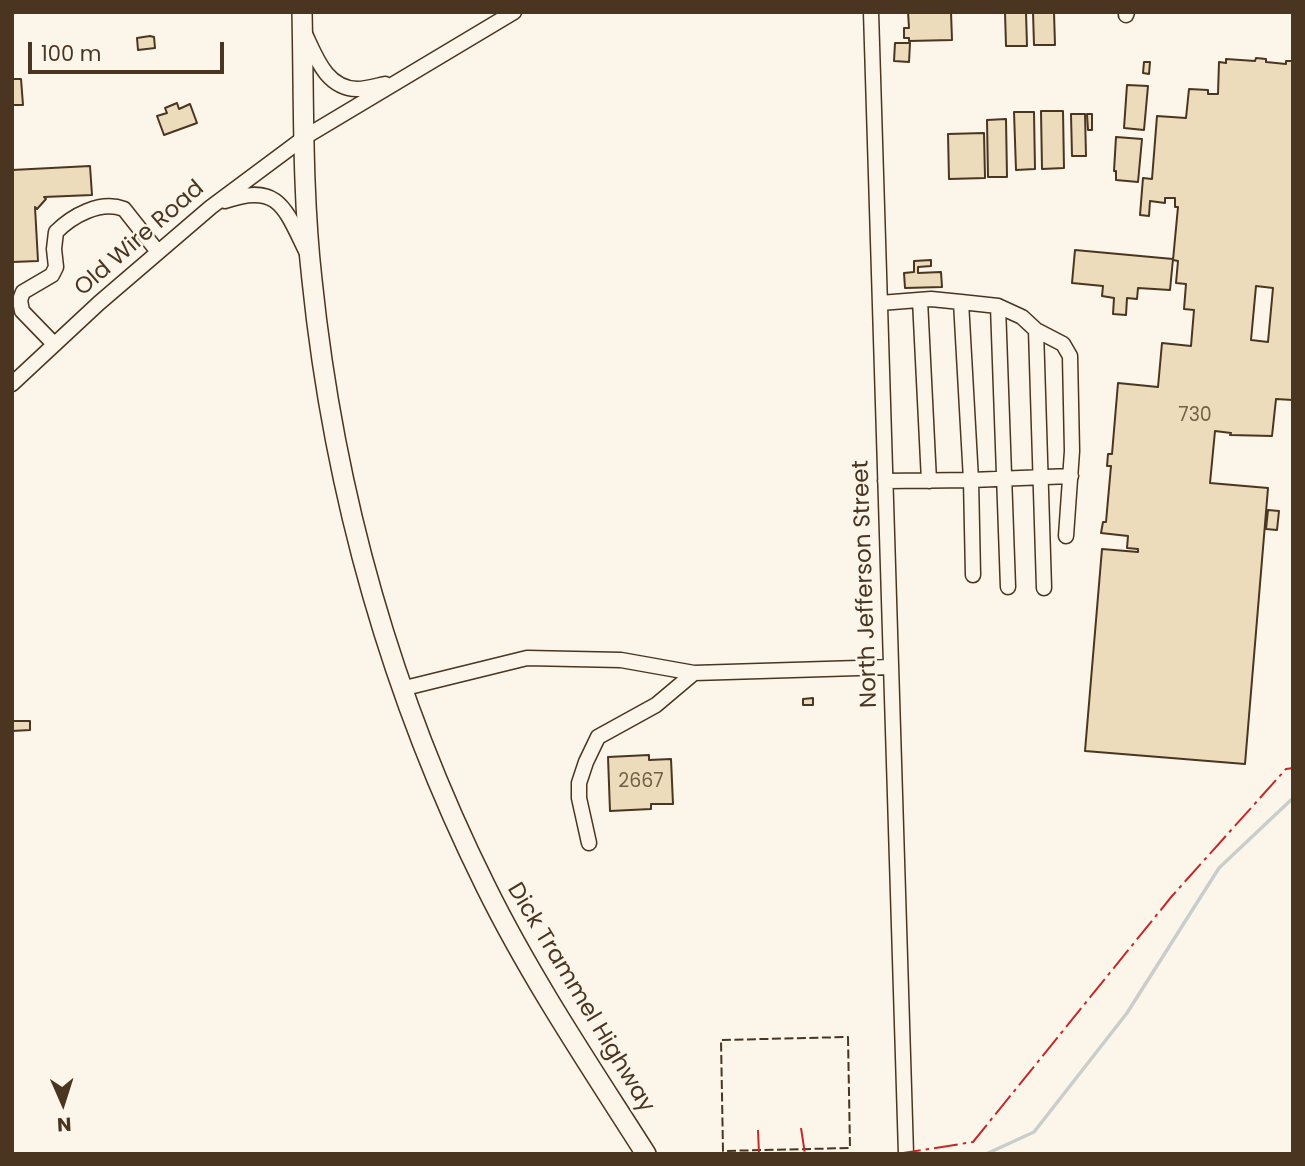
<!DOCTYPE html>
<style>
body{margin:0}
#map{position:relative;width:1305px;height:1166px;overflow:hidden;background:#fbf6e9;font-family:Poppins,sans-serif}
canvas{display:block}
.frame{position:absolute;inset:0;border:14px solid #4a3520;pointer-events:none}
.north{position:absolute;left:28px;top:1068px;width:70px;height:70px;-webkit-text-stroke:5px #fbf6e9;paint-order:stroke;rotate:177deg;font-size:19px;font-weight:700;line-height:28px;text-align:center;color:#4a3520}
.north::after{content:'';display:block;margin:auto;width:24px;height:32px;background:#4a3520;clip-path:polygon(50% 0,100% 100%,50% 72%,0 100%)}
.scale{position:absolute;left:28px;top:42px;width:196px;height:32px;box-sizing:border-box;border:4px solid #4a3520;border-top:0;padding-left:9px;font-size:21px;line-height:24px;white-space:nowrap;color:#4a3520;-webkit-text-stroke:5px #fbf6e9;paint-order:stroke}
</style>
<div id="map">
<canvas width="1305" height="1166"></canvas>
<div class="frame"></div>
<div class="north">N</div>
<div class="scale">100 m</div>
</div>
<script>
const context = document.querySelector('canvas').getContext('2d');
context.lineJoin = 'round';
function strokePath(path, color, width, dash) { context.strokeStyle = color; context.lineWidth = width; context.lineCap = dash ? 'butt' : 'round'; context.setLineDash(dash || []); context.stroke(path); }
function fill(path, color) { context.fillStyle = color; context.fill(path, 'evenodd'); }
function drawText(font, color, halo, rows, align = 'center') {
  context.font = font + ' Poppins,sans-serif'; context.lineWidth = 5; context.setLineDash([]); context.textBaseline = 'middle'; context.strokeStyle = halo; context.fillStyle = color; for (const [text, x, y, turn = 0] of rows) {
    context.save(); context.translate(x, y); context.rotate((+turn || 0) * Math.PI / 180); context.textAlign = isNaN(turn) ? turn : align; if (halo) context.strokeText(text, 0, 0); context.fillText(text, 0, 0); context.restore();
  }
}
strokePath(new Path2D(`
 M986,1154L1034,1132L1127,1013L1219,868L1293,798`), '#c9cecd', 3.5);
const building = new Path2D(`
 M908,12H951L952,40L909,41V38H904V28H909Z
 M1005,12H1026L1027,46H1006Z
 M1033,12H1054L1055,45H1034Z
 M150,36L154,37L155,48L138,50L137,38Z
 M895,43H910L909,62L894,61Z
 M1256,58L1266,59V62L1286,64V61H1292L1293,64V400L1276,399L1272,436L1230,435L1231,433L1215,431L1210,483L1268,488L1245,764L1085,751L1102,549L1138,552V549L1127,548L1128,536L1101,533L1103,522H1106L1111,466H1107L1108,454H1112L1118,383L1158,387L1162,343L1191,346L1194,310L1184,309L1186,284L1176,283L1178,261L1173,260L1178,207H1175V198H1165V203L1150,201L1149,216L1140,215L1143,178L1152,179L1157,116L1186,118L1189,89L1208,90V94H1218L1219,62L1226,63V59L1255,61ZM1256,286L1273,288L1268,342L1251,340Z
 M1144,62H1150L1149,74L1143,73Z
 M12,79H21L23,105H12Z
 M1127,85L1148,86L1144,130L1124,128Z
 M177,103L179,109L190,104L197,123L164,135L157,116L167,113L165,108Z
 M1041,111H1063L1064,168L1042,169Z
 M1014,112H1034L1035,169L1016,170Z
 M1071,114H1085L1086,156H1072Z
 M1087,114H1092V130H1088Z
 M1006,119L1007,177H988L987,120Z
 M984,133L985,178L949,179L948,134Z
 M1116,137L1142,139L1138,182L1116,180V171H1114Z
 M90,166L92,195L44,197L46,199L37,209L35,207L38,261L12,262V170Z
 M1075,250L1173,259L1170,290L1138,288L1137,299L1127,298L1126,315L1113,314L1114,298L1102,296L1103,286L1072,283Z
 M931,260V266L918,267V273L941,272L942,287L905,288L904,273L914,272V261Z
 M1268,510L1279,511L1277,530L1266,529Z
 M813,698V705H803V699Z
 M12,721H30V730L12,731Z
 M649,755V760L671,759L673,804H651V809L610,811L608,757Z`);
fill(building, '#ecdcbc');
strokePath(building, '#4a3520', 2);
const minor = new Path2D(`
 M871,12L906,1154
 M1126,15L1127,12
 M305,34C316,57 326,88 357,89C366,89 376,86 385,84
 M225,201C278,182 285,208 306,251
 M920,300L929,481
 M961,302L998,306L1022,317L1036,330L1063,344L1070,356L1072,451L1066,536
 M880,303L931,299L961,302L971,480L885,481
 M998,306L1008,587
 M1036,330L1044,588
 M54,344L22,311L20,300L23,292L52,275L56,267L54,249L56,232C72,216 100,200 124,209L158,252
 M12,384L99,303L211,207L305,137L514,12
 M973,575L971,480L1071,476
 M401,689L527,658L621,660L694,673
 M589,843L579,798V783L586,762L598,737L656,705L694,673L891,667`);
const major = new Path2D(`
 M302,12C304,101 302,192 312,280C334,492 391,696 486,887C532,980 590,1066 646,1154`);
strokePath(minor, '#4a3520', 17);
strokePath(major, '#4a3520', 22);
strokePath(minor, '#fbf6e9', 14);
strokePath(major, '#fbf6e9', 19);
strokePath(new Path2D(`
 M848,1037L850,1148L723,1151L721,1040Z`), '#4a3520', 2, [9, 3.5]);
strokePath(new Path2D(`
 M801,1128L805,1154
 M758,1130L759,1154
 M897,1154L973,1142L1172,896L1286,769L1293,768`), '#c62828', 2, [24, 5, 3.5, 5]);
drawText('19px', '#725f47', null, [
 ["730",1195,416],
 ["2667",641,782]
]);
drawText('23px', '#4a3520', '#fbf6e9', [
 ["Old Wire Road",140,239,-41],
 ["North Jefferson Street",866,584,-92],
 ["Dick Trammel Highway",580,998,59]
]);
</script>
